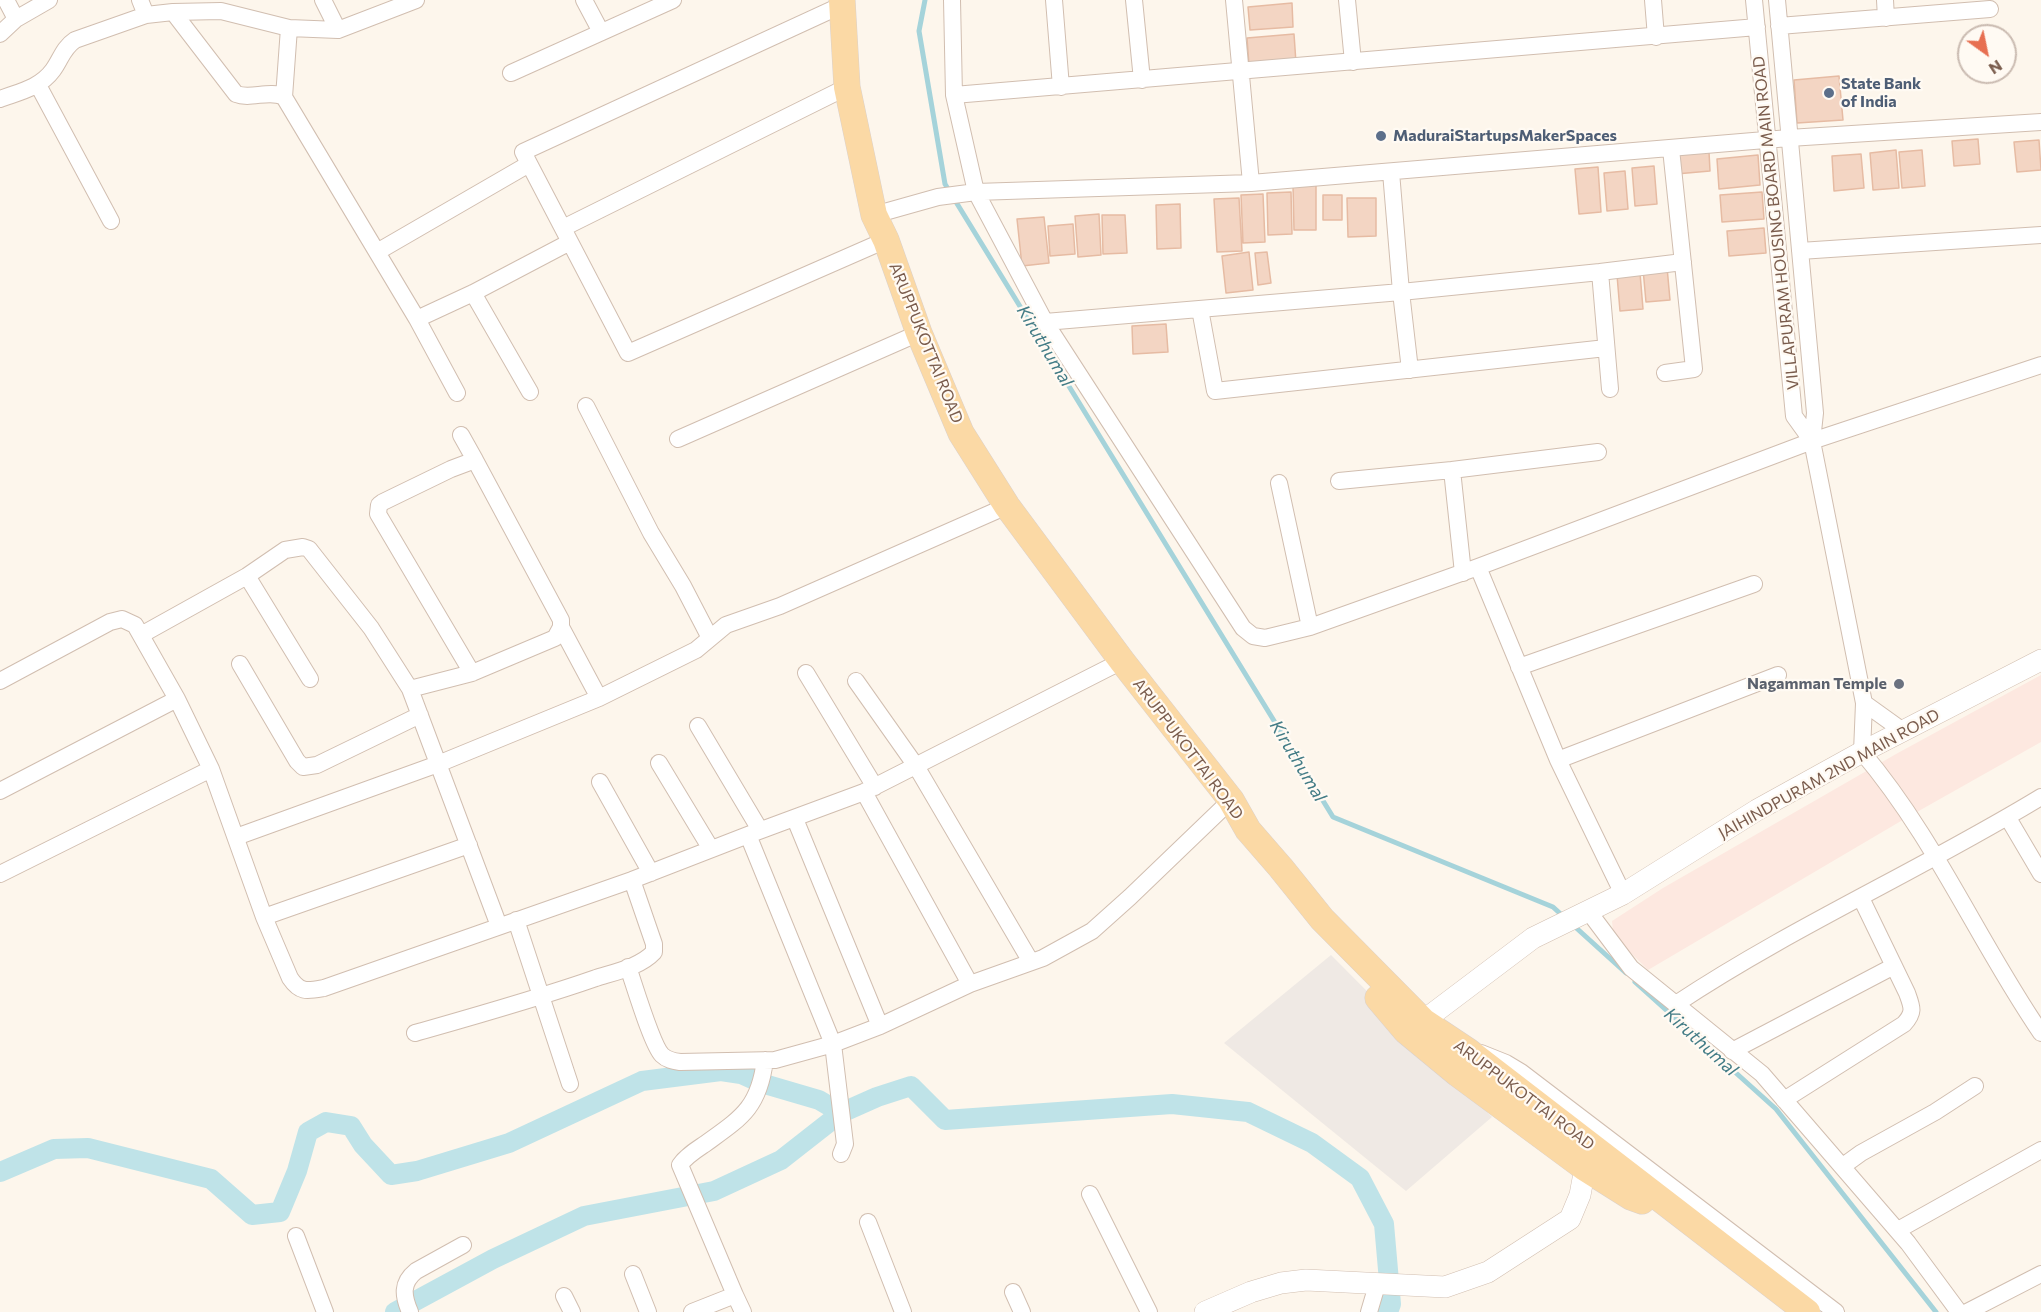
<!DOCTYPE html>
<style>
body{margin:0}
#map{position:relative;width:2041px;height:1312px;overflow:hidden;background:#fdf6ec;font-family:Commissioner,sans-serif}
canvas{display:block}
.north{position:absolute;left:1957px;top:24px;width:60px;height:60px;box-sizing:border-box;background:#fffaf3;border:2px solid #cabbb1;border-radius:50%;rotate:147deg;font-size:16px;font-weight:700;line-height:24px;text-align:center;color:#7a5c4d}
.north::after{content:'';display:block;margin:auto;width:21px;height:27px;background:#e76f51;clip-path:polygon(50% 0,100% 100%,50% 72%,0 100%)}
</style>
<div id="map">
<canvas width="2041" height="1312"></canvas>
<div class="north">N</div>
</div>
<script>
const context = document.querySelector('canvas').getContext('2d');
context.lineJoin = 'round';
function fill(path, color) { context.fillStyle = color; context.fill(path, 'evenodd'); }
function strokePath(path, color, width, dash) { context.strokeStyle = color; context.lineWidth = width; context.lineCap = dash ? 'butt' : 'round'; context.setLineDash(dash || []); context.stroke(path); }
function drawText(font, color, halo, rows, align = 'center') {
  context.font = font + ' Commissioner,sans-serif'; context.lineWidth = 4.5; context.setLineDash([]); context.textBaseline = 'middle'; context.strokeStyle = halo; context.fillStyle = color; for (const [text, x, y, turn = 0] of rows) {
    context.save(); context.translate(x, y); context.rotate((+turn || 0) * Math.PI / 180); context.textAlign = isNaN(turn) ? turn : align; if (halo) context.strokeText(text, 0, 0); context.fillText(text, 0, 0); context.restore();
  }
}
fill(new Path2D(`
 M2041,675V742L1901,821L1648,970L1619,941L1613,931L1612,921L1663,888L1896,754Z`), '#fde8e0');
fill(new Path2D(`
 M1331,955L1492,1117L1406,1191L1224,1043Z`), '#efe9e4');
strokePath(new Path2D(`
 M925,0L919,31L945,184L1333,817L1553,907L1564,917
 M1573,925L1626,973
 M1635,982L1776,1109L1936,1312`), '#a5d3da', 5);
strokePath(new Path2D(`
 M0,1172L54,1149L88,1148L211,1179L252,1215L280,1212L297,1171L308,1132L326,1122L351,1126L363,1145L391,1175L417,1171L509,1143L642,1081L721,1071L741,1074L761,1083L819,1100L841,1113L877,1097L911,1086L945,1120L1172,1104L1248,1112L1312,1143L1360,1178L1384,1224L1391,1304L1388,1312
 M395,1312L493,1259L584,1216L714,1191L781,1160L841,1113`), '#bfe3e8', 20);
const building = new Path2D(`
 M1292,3L1293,27L1250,30L1248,7Z
 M1294,34L1296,63L1249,66L1247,38Z
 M1839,76L1843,120L1797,123L1794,80Z
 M1978,139L1980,164L1954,166L1952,141Z
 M2039,140L2041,170L2017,172L2014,142Z
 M1896,150L1899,188L1873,190L1870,153Z
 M1922,150L1925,186L1902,188L1899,152Z
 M1709,152L1710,171L1676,174L1674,155Z
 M1861,154L1864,188L1834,191L1832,156Z
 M1758,155L1760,185L1719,189L1717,159Z
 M1654,166L1657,204L1635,206L1632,168Z
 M1598,167L1601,212L1579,214L1575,169Z
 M1625,171L1628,209L1607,211L1604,173Z
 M1293,185H1316V230H1294Z
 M1291,192L1292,234L1268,235L1267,193Z
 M1762,192L1764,219L1722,222L1720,195Z
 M1263,194L1265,242L1243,243L1241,195Z
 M1323,195H1342V220H1323Z
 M1239,198L1242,251L1217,252L1214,199Z
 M1347,198H1376V236L1348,237Z
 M1180,204L1181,248L1157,249L1156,205Z
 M1099,214L1101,255L1078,257L1075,216Z
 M1102,215H1125L1127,253L1103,254Z
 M1044,217L1049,263L1022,266L1017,219Z
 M1073,224L1075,254L1050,256L1048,226Z
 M1764,228L1766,253L1729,256L1727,231Z
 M1249,252L1253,290L1226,293L1222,256Z
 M1267,252L1271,283L1258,285L1255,253Z
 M1667,267L1670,300L1646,302L1643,269Z
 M1640,273L1643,309L1620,311L1617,275Z
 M1166,324L1168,352L1133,354L1132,326Z`);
fill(building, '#f3d5c3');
strokePath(building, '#e6bba3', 1.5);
const minor = new Path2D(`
 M6,0L16,19
 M140,0L146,15
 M323,0L338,30
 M584,0L601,32
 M952,0L954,95L976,192L1045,322L1243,628L1253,636L1265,638L1310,627L1478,567L1812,441L2041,365
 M1054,0L1061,87
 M1134,0L1142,80
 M1234,0L1251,183
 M1347,0L1353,62
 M1653,0L1656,37
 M1754,0L1794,416L1812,441
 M1777,0L1815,413L1812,441L1864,703L1862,752C1935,838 1978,941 2041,1033
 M1885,0L1886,18
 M842,5L523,152L628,353L886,240
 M173,12L236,94C251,100 270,89 284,97L417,319L457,393
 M1779,26L1990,9
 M0,34L16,19L49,0
 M511,73L673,0
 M38,85L111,221
 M954,95L1757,27
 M284,97L289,28
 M0,99C19,92 40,88 53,70C61,59 63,48 75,40L146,15L173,12L221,11L289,28L338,30L416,0
 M1391,172L1401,292L1410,370
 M874,215L938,197L976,192L1251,183L1789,138L2041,122
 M563,228L847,87
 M1800,251L2041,235
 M377,252L529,164
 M1600,272L1683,262
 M473,293L530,392
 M1200,309L1215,391L1606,348
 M417,319L473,293L570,242
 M1045,322L1401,292L1600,272L1610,389
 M1665,373L1694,369L1671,149
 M586,406L651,533L683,586L710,638
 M461,435L475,460
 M678,439L919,333
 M1339,481L1452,470
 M1279,483L1310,627
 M1478,567L1558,760L1623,894
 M1463,573L1452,470L1598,452
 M247,576L310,679
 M561,627L599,698
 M141,635L247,576L285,550L303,547L309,549L371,628L410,689
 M240,664L297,761L303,767L317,765L420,715
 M1519,667L1754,584
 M472,673L555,638L561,627V620L475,460L451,469L383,502L379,505L378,514L472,673L410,689L499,926
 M806,673L875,787
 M0,681L110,622L122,619L135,625L177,699
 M856,681L916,766L1031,962
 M1864,703L1903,731
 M698,726L760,830
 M1558,760L1778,675
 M659,763L711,849
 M600,782L651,873
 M0,791L177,699L211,769L264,917L290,978C300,993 307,991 324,988L632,880L748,835L864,792L1122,661
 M864,792L970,984
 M2008,818L2041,874
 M795,819L880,1026
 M748,835L833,1044L880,1026L970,984L1043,958L1092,931L1130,897L1231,800
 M236,837L438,764L599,698L696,650L726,625L780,606L1007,506
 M0,874L211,769
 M1589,912L1631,968L1762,1074L1908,1243L1959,1312
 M264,917L469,845
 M516,920L570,1084
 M628,967C634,984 652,1045 662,1055C667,1060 673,1061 680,1062L775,1060L833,1044L845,1144L841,1154
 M1676,1004C1792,927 1921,870 2041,797
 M415,1033C475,1016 536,999 596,978C615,972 640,967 654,952V944L632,880
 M1732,1051L1894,966
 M1481,1053L1506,1063L1521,1072L1836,1312
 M1784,1100L1904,1024C1915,1012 1912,1007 1907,993L1861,898
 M1843,1166L1861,1153L1935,1112L1975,1086
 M1090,1194L1149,1312
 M868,1222L903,1312
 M1898,1230L2041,1150
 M296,1236L325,1312
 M633,1274L648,1312
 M1013,1292L1022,1312
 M735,1295L680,1165C686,1156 696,1150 705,1144C741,1118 759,1108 765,1060
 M564,1296L572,1312
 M410,1312C403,1296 401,1283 416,1271L463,1245
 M692,1312L735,1295L743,1312
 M1369,1312L1377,1285
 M1967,1312L2041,1274`);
const tertiary = new Path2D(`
 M1423,1021L1533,938L1623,894L1757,810L1862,752L2041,660
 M1205,1312L1251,1292L1281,1283L1306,1280L1445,1287L1488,1272L1570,1219L1580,1195L1585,1168`);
const primary = new Path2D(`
 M842,0L847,87L874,215L886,240L919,333L961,433L1007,506L1122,661L1231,800L1248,830L1281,868L1322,919L1423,1021L1468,1051L1807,1312
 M1378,998L1406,1031L1458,1074L1585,1168L1631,1197L1642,1201`);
strokePath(minor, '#d1beb0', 18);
strokePath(tertiary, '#d1beb0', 22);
strokePath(primary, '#dad1cd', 27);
strokePath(minor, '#fff', 16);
strokePath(tertiary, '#fff', 21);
strokePath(primary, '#fbd9a5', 26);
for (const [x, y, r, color] of [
 [1829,93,6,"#5c6f8a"],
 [1381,136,6,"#5c6f8a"],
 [1899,684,6,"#6b7280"]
]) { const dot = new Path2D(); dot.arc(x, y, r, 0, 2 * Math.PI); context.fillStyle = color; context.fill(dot); strokePath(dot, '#fffaf3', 2); }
drawText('bold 16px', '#4e5e75', '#fffaf3', [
 ["State Bank",1841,84],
 ["of India",1841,102],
 ["MaduraiStartupsMakerSpaces",1393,136]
], 'left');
drawText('16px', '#7a5c4d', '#fffaf3', [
 ["VILLAPURAM HOUSING BOARD MAIN ROAD",1776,223,-96],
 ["ARUPPUKOTTAI ROAD",926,343,68],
 ["ARUPPUKOTTAI ROAD",1188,749,53],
 ["JAIHINDPURAM 2ND MAIN ROAD",1829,774,-29],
 ["ARUPPUKOTTAI ROAD",1524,1095,37]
]);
drawText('bold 16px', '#5b616d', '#fffaf3', [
 ["Nagamman Temple",1887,684]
], 'right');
drawText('italic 18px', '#437c86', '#fffaf3', [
 ["Kiruthumal",1045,346,59],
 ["Kiruthumal",1298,761,59],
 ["Kiruthumal",1701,1042,42]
]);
</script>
